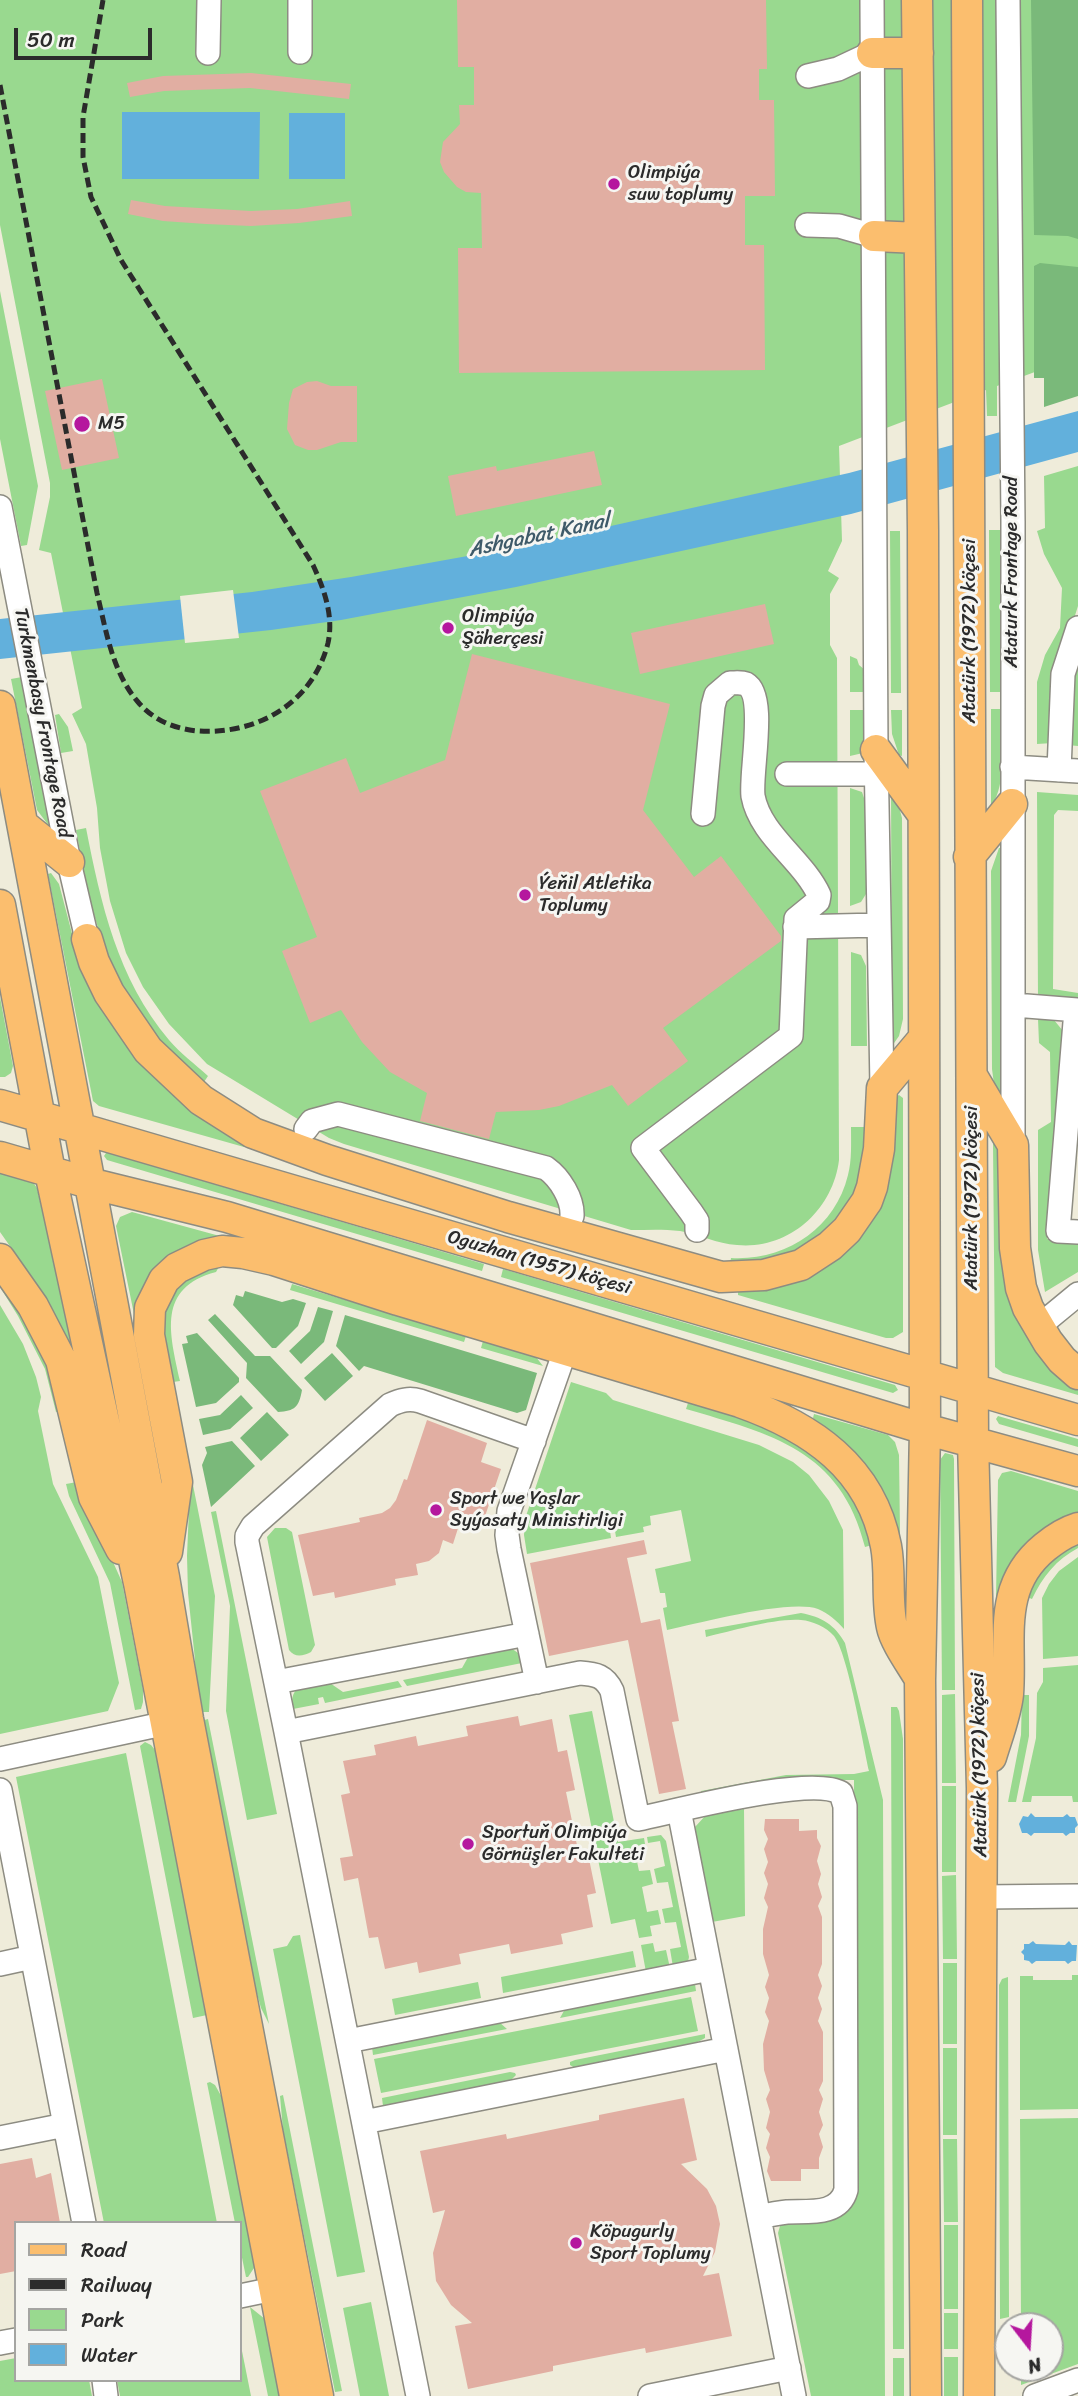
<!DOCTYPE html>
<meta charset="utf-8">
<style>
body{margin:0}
#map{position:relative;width:1078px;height:2396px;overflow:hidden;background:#efecda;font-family:Sriracha,sans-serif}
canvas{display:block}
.legend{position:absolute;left:14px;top:2221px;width:228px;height:161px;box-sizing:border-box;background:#f6f6f2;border:2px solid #a5a5a2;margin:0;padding:9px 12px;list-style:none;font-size:21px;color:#2b2b2b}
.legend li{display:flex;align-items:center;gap:14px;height:35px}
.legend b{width:35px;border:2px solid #a5a5a2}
.north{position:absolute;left:994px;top:2312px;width:70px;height:70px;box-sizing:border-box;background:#f6f6f2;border:2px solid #a5a5a2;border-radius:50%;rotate:163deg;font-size:19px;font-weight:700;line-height:28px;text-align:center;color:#2b2b2b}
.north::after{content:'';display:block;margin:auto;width:24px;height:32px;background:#b5179e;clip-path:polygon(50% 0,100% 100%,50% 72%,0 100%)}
.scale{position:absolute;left:14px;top:28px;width:138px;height:32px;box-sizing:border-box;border:4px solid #2b2b2b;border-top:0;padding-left:9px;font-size:21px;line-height:24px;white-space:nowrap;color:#2b2b2b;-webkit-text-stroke:5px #f6f6f2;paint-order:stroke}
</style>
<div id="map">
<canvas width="1078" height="2396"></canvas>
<ul class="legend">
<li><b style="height:9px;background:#fbbe6e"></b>Road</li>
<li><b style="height:9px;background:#2b2b2b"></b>Railway</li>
<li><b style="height:19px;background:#99d98f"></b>Park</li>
<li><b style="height:19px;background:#62b0dc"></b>Water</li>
</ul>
<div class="north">N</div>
<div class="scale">50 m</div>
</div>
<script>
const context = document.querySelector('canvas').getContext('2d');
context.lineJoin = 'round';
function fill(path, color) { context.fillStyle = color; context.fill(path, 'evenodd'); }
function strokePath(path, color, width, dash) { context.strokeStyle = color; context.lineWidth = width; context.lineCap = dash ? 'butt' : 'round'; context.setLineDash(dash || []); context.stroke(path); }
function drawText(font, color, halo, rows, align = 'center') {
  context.font = font + ' Sriracha,sans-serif'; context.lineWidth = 6; context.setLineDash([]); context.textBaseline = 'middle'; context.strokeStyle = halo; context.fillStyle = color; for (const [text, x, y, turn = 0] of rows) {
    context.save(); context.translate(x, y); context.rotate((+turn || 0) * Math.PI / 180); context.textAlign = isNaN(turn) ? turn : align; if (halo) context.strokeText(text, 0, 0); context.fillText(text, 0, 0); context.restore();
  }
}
fill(new Path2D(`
 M0,0H1078V356L997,386V416H987L986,390L839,446L842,541L828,571L839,578L830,594V645L837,658L839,1160C833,1210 789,1250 737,1245C717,1244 699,1234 680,1231C663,1229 648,1230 631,1230L344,1144L329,1138L207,1064L169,1024L143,987L126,953L110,901L100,848L97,808L86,744L72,714L82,708L51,553L39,550L50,497V483L0,225Z
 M0,291L38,486L27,545L21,546L0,439Z
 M1078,466V606L1061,659L1053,743L1037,744V682L1045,655L1060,628L1062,588L1044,554L1037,531L1045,528L1044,476Z
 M989,530H1000L1001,692H990Z
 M890,531H900L901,693H891Z
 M850,656L857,659L859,665L865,670L866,692H850Z
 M1078,661V746L1067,745L1071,683Z
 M22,677L52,830L37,810L11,679Z
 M991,709H1001C1001,736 1008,785 991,806Z
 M850,710H866V745L863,753L850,756Z
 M891,710H902V756L899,755L892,734Z
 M59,714L68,727L73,751L61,753L55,715Z
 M850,788L862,792L866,804V894L861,902L850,906Z
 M891,789L898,803L902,818L903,1019L899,1036L892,1046Z
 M1037,792L1078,795V811L1058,810L1054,815L1053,989L1078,993V1004L1038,1001Z
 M86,828C101,904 117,978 169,1040C180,1053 195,1064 208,1076L204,1082C178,1064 159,1042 142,1016C98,952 90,904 76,830Z
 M999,848H1002L1003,1099L994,1084L992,1069L991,871Z
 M51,873L59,884L75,945L245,1145L244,1147L99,1106L93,1101L48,874Z
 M851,952L861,955L866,966L867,1046H851Z
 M0,997L13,1066L11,1073L5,1077H0Z
 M1038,1019L1054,1020L1063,1031L1047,1239L1078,1240V1272L1045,1292L1038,1250V1130L1051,1122L1050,1052L1039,1043Z
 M899,1095L903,1098V1332L893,1338H886L738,1295V1290L770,1288L833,1261L896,1097Z
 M851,1127H867L866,1154L855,1192L832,1229L787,1257L730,1264L731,1258C785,1261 835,1229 848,1175C852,1160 851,1143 851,1127Z
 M993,1143L999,1149L1014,1311L1038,1353L1064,1379L1078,1389V1395L1003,1373L995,1367Z
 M106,1153H109L484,1264L482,1271L107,1160L104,1156Z
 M0,1172L32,1181L37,1188L72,1342L68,1340L40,1289L0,1232Z
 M132,1212L227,1238L192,1244L171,1256L136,1324L116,1226L120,1217Z
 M220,1265L216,1272C156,1288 170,1334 180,1381L173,1382C166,1348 150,1298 189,1276C198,1271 210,1268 220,1265Z
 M503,1269L895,1385L898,1390L893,1393L501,1277Z
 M0,1276L46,1354L62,1411L56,1412L45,1369L18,1316L0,1287Z
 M292,1284L466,1336L464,1342L290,1290Z
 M0,1305L23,1344L36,1377L41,1397L38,1411L53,1484L98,1577L119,1683L108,1711L0,1734Z
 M483,1341L536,1357L543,1366L481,1348Z
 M571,1382L606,1393L613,1400L759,1445L793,1462L809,1475L829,1501L843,1530L844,1629C837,1621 828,1613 818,1609C789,1599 701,1623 667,1630L663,1608L667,1607L665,1593H660L655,1569L691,1561L681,1510L650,1516L651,1525L643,1527L644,1532L616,1537L615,1531H610L611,1538L527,1554L524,1535L525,1519Z
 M688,1403C760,1423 822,1438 860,1510C865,1520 868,1534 872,1545L865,1547C841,1450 771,1434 686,1409Z
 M814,1414L888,1435L895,1442L899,1455L900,1534L895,1538L837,1438L813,1418Z
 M998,1416L1078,1439V1447L999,1424L996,1419Z
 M945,1453L953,1455L954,1459L955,1690H942L940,1460Z
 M1011,1471L1078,1491V1514L996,1598L998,1480L1002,1473Z
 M77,1482L122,1582L143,1690V1702L141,1709L135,1710L110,1583L69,1496L66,1484Z
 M190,1485H193L215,1596L209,1712H201L196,1694L195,1660L188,1593L187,1556Z
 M216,1511L277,1814L247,1820L226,1711L230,1606L211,1512Z
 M275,1528H286L292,1532L315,1645L311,1652C303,1656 295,1658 289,1650L267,1537Z
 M1078,1541V1548C1056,1560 1043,1576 1032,1599L1027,1597C1039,1572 1054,1556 1078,1541Z
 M1078,1557V1656L1043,1659L1042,1598L1049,1584L1059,1571Z
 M801,1613C822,1617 835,1625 845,1643L883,1800L885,2396H811L778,2233L780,2226L784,2222L855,2191L854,1780H786L702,1795L701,1791L786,1775L854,1774L869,1771C863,1744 848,1654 834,1636C826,1627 813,1621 801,1620C775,1618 732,1631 706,1637L705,1630Z
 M511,1648L518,1653L522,1663L407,1686L403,1680L462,1668L471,1652Z
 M1078,1665V1802H1073L1072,1796H1032L1031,1802H1022L1036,1738L1037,1693L1043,1682V1668Z
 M327,1681L343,1692L398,1681L402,1687L325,1703L323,1697L318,1698L319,1704L293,1709C288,1683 308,1685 327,1681Z
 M955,1694L956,1783H942V1695Z
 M1022,1695H1029V1736L1016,1802H1008L1021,1735Z
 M891,1707H897L899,1711L903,1739L904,2349H893Z
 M592,1711L618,1842L644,1838L645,1844L634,1847L639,1871L650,1870L653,1884L642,1887L647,1912L658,1910L661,1924L650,1926L652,1936L639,1938L635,1919L611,1924L569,1715Z
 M208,1719L269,2024L261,2008L253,1979L201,1721Z
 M145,1742L151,1745L155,1750L207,2015L193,2018L140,1746Z
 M126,1753L217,2223H104L16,1777Z
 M942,1786H956V1872H942Z
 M744,1809L745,1916L712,1922L695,1827L706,1815Z
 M661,1835L666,1841L689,1957L688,1962L673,1967L670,1949L681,1947L676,1922L665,1923L662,1909L673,1907L668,1882L657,1883L654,1869L665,1866L660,1841L648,1843L647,1837Z
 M956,1875L957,1959H943L942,1876Z
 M300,1935L365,2272L337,2277L273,1949L287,1946L293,1936Z
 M653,1943L655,1952L666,1950L670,1968L646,1972L641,1945Z
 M633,1951L636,1967L503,1993L501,1977Z
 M943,1963H957V2044H943Z
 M1072,1975H1078V2109L1020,2110V1976H1033V1980H1072Z
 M1008,1977L1009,2317L1000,2319L999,1985L1002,1979Z
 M478,1982L481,1998L395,2015L392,1999Z
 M695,1984L696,1991L560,2018L565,2009Z
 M691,1997L698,2031L381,2093L374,2059Z
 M499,2022L507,2029L373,2055L372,2047Z
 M705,2034V2038C682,2053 606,2062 575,2068L570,2065V2062L575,2060Z
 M943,2048H957V2135H943Z
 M510,2072L515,2073L516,2075L510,2081L383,2106L382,2098Z
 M210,2082L215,2085L224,2101L256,2265L248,2277H246L240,2248V2223H235L207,2083Z
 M283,2095L342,2391L335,2392L283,2130L280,2096Z
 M1078,2118V2364L1021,2385V2368H1050V2326H1021L1020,2119Z
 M943,2139H957L958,2222H944Z
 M944,2225H958V2309H944Z
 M371,2302L389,2396H360L343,2308Z
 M250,2307L265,2319L280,2396H268Z
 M944,2313H958V2349H944Z
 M240,2341L251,2396H120L117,2380H240Z
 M944,2357H958V2396H944Z
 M16,2358V2380H89L92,2396H0V2361Z
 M893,2358H904V2396H893Z`), '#99d98f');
fill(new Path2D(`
 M1031,0H1078V239L1068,236L1034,235Z
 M1040,263L1078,267V396L1044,407V378H1034V266Z
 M245,1291L282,1302L293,1299L306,1303L298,1326L276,1348H272L233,1305L236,1295L243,1297Z
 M318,1307L333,1311L324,1342L301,1364L289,1351L310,1331Z
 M215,1314L255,1356H270L302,1390C299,1407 295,1411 278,1412L246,1378L247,1363L208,1320Z
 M345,1315L537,1373L526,1410L517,1413L364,1366L359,1371L336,1346Z
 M197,1333L239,1378V1382L216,1403L196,1407L182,1344L188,1343L186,1336Z
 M332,1353L353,1376L325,1401L304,1378Z
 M241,1395L253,1408L230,1429L203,1435L199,1419L220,1415Z
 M267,1412L289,1435L261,1461L240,1438Z
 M232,1441L255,1466L211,1507L202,1465L207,1453L205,1447Z`), '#7ab97a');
fill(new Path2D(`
 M122,112H260L259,179H122Z
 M289,113H345V179H289Z
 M1078,411V452L851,514L516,587L341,620L271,630L0,659V619L252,592L351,577L512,548L849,473Z
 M1031,1813L1035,1817H1063L1067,1814L1070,1817H1075L1078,1825L1075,1828V1833H1070L1066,1836L1063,1833H1034L1031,1836L1027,1833H1022L1019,1824L1023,1816L1028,1817Z
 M1033,1941L1036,1944L1065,1945L1069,1941L1072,1945H1077L1076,1961H1072L1068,1964L1065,1961H1036L1032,1964L1029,1961L1024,1960V1955L1021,1952L1024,1949V1944H1029Z`), '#62b0dc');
fill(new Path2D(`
 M233,590L239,638L185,643L180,596Z`), '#efecda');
fill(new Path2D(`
 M457,0H766L767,69H759V100H774L775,196H745V245H764L765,370L459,373L458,248H482L481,193L466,192L457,187L444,172L440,162L443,142L460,124L459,105H474V67H458Z
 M251,73L351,84L349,99L250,88L164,91L130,97L127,83L163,76Z
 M131,200L165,206L251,211L297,209L350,201L352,216L299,223L251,226L206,224L163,221L128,214Z
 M102,379L119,458L62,470L45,391Z
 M317,381L331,386H357V442H341L317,450H308L295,445L287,429L289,403L293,389L307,382Z
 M594,451L602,485L456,516L448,476L496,466L497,471Z
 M765,604L774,644L640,674L631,633Z
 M472,654L670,704L643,810L694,877L721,856L781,936V941L663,1028L688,1061L628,1106L612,1085L559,1106L539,1110L496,1112L489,1139L420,1121L427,1093L390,1072L362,1042L341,1010L310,1023L282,951L317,937L260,791L346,758L360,793L445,760Z
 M427,1420L487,1443L481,1462L501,1469L481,1528L460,1522L453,1544L443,1540L439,1553L429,1561L416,1564L418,1575L395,1579L396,1585L335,1598L334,1592L313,1596L298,1535L360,1522L359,1518L382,1513L390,1508L396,1500L404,1479L407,1480Z
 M644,1540L647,1554L627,1558L641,1623L660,1619L679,1721L672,1722L686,1789L659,1794L628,1640L549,1656L530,1563Z
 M518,1716L520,1726L552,1719L558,1752L567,1750L575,1790L566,1792L579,1855L588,1854L596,1893L587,1895L593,1927L561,1934L563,1944L511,1954L509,1944L459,1954L461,1964L419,1973L417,1962L385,1969L378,1937L369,1938L358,1878L344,1881L340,1858L353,1856L341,1795L350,1793L343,1761L376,1755L374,1745L416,1736L418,1746L468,1736L466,1726Z
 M765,1819H799V1831L817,1830V1838L821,1846L817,1861L821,1874L818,1884L822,1897L818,1906L822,1917V1964L818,1975L822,1986L818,1998L822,2009L818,2021L823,2032V2081L819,2090L823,2099L819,2112L823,2125L819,2134L823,2147L819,2158V2169H801V2181H771L767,2171L770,2157L766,2148L770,2134L766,2128L770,2112L766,2099L770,2090L764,2070L763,2044L769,2021L765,2012L769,1998L765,1987L769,1975L763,1954V1929L768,1907L764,1898L768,1884L764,1873L768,1862L764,1849L768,1839L764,1830Z
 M684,2098L697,2160L681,2164L707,2189L716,2206L720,2224L715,2252L703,2276L719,2273L732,2336L646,2353L645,2348L553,2366V2371L468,2389L455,2326L472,2323L451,2305L436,2281L433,2253L445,2210L433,2213L420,2151L506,2134L507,2139L599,2120V2115Z
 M32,2158L36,2178L51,2173L60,2223H16V2271L0,2274V2164Z`), '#e1aea2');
const minor = new Path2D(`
 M872,0L876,750L882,1088
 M1008,0L1013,521V1145
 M300,52V0
 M208,53L209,0
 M808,76L838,69L872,53
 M807,225L839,226L874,236
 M0,507L69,862L87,939
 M1012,767L1078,771
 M1059,770L1063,674L1078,628
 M787,774H876
 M795,927L879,925
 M1014,1005L1078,1010
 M1076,1010L1058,1231L1078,1232
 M306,1129L312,1121L338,1114L546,1168C560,1178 573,1199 572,1216
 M697,1230V1221L691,1212L643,1148L791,1036L796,919L818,901L819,895C803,860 760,835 753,796C750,773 767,696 746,684C741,682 736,683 730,683L716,695L713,706L703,814
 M1038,1327L1078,1294
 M276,1682L527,1634
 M537,1682L509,1549L507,1535L509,1511L565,1351
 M286,1732L247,1542V1536L253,1526L390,1405C401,1400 409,1398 420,1401L534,1441
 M0,1759L181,1720
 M0,1790L84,2223
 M679,1810L794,2396
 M982,1897L1078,1896
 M0,1964L32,1957
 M348,2041L710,1969
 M364,2122L726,2049
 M0,2138L65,2125
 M240,2296L288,2286
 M0,2343L16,2340
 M104,2380L106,2396
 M418,2396L286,1732L580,1673C596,1674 605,1676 612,1691L638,1819C677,1811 811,1775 841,1793L845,1806L846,2190C839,2216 808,2211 787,2212C777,2213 768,2215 759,2217
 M650,2396L789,2368
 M1035,2396L1078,2380`);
const major = new Path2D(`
 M917,0L923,530L925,1429L920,1680L926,2396
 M967,0L973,1441L982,1788L979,2396
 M872,53H918
 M874,236L919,238
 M0,706L164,1577L188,1719L318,2396
 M876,750L922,813
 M23,825L69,862
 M969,857L1012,804
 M0,905L50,1172L139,1583L295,2396
 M87,939L94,962L109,993L148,1050L201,1100L253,1133L327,1160L508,1217L721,1277L764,1275L801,1265L830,1246L847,1230L867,1201L872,1187L879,1149L882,1088L924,1038
 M972,1076L1013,1145L1015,1248L1021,1288L1028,1308L1048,1342L1062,1360L1078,1374
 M0,1105L1078,1420
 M0,1157L89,1183L227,1217L925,1429L1078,1471
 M0,1259L33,1306L61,1360L94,1497L121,1549
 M167,1552L177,1482L149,1335L150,1308L164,1280L177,1268L204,1255L222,1251L243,1253L274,1260L398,1300L740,1402C811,1427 871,1467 886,1546C891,1572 886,1600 892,1627C895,1642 912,1665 920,1679
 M991,1757C997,1737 1006,1714 1008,1694C1012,1639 996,1587 1045,1547C1056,1538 1065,1532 1078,1528`);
strokePath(minor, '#8d8c82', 26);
strokePath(major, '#8d8c82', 33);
strokePath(minor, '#fff', 23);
strokePath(major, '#fbbe6e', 30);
strokePath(new Path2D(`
 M0,85L97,593C106,630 112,672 138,702C153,720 175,729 198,731C257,735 313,703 328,643C334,616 324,589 313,565L121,260L91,197L83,157V117L103,0`), '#2b2b2b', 5, [10, 5]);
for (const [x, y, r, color] of [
 [614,184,7,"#b5179e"],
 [82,424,9,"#b5179e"],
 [448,628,7,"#b5179e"],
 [525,895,7,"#b5179e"],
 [436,1510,7,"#b5179e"],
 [468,1844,7,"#b5179e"],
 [576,2243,7,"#b5179e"]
]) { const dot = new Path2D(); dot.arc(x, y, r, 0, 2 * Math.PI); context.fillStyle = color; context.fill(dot); strokePath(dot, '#f6f6f2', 2.5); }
drawText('19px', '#2b2b2b', '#f6f6f2', [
 ["Olimpiýa",628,173],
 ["suw toplumy",628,195],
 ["M5",98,424],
 ["Olimpiýa",462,617],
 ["Şäherçesi",462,639],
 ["Ýeňil Atletika",539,884],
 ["Toplumy",539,906],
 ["Sport we Yaşlar",450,1499],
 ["Syýasaty Ministirligi",450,1521],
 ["Sportuň Olimpiýa",482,1833],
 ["Görnüşler Fakulteti",482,1855],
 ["Köpugurly",590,2232],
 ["Sport Toplumy",590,2254]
], 'left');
drawText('19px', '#2b2b2b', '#f6f6f2', [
 ["Ataturk Frontage Road",1012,572,-90],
 ["Atatürk (1972) köçesi",970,631,-90],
 ["Turkmenbasy Frontage Road",42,723,79],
 ["Atatürk (1972) köçesi",972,1198,-90],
 ["Oguzhan (1957) köçesi",539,1263,16],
 ["Atatürk (1972) köçesi",980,1765,-91]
]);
drawText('italic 21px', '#3e5a69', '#f6f6f2', [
 ["Ashgabat Kanal",539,536,-12]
]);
</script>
